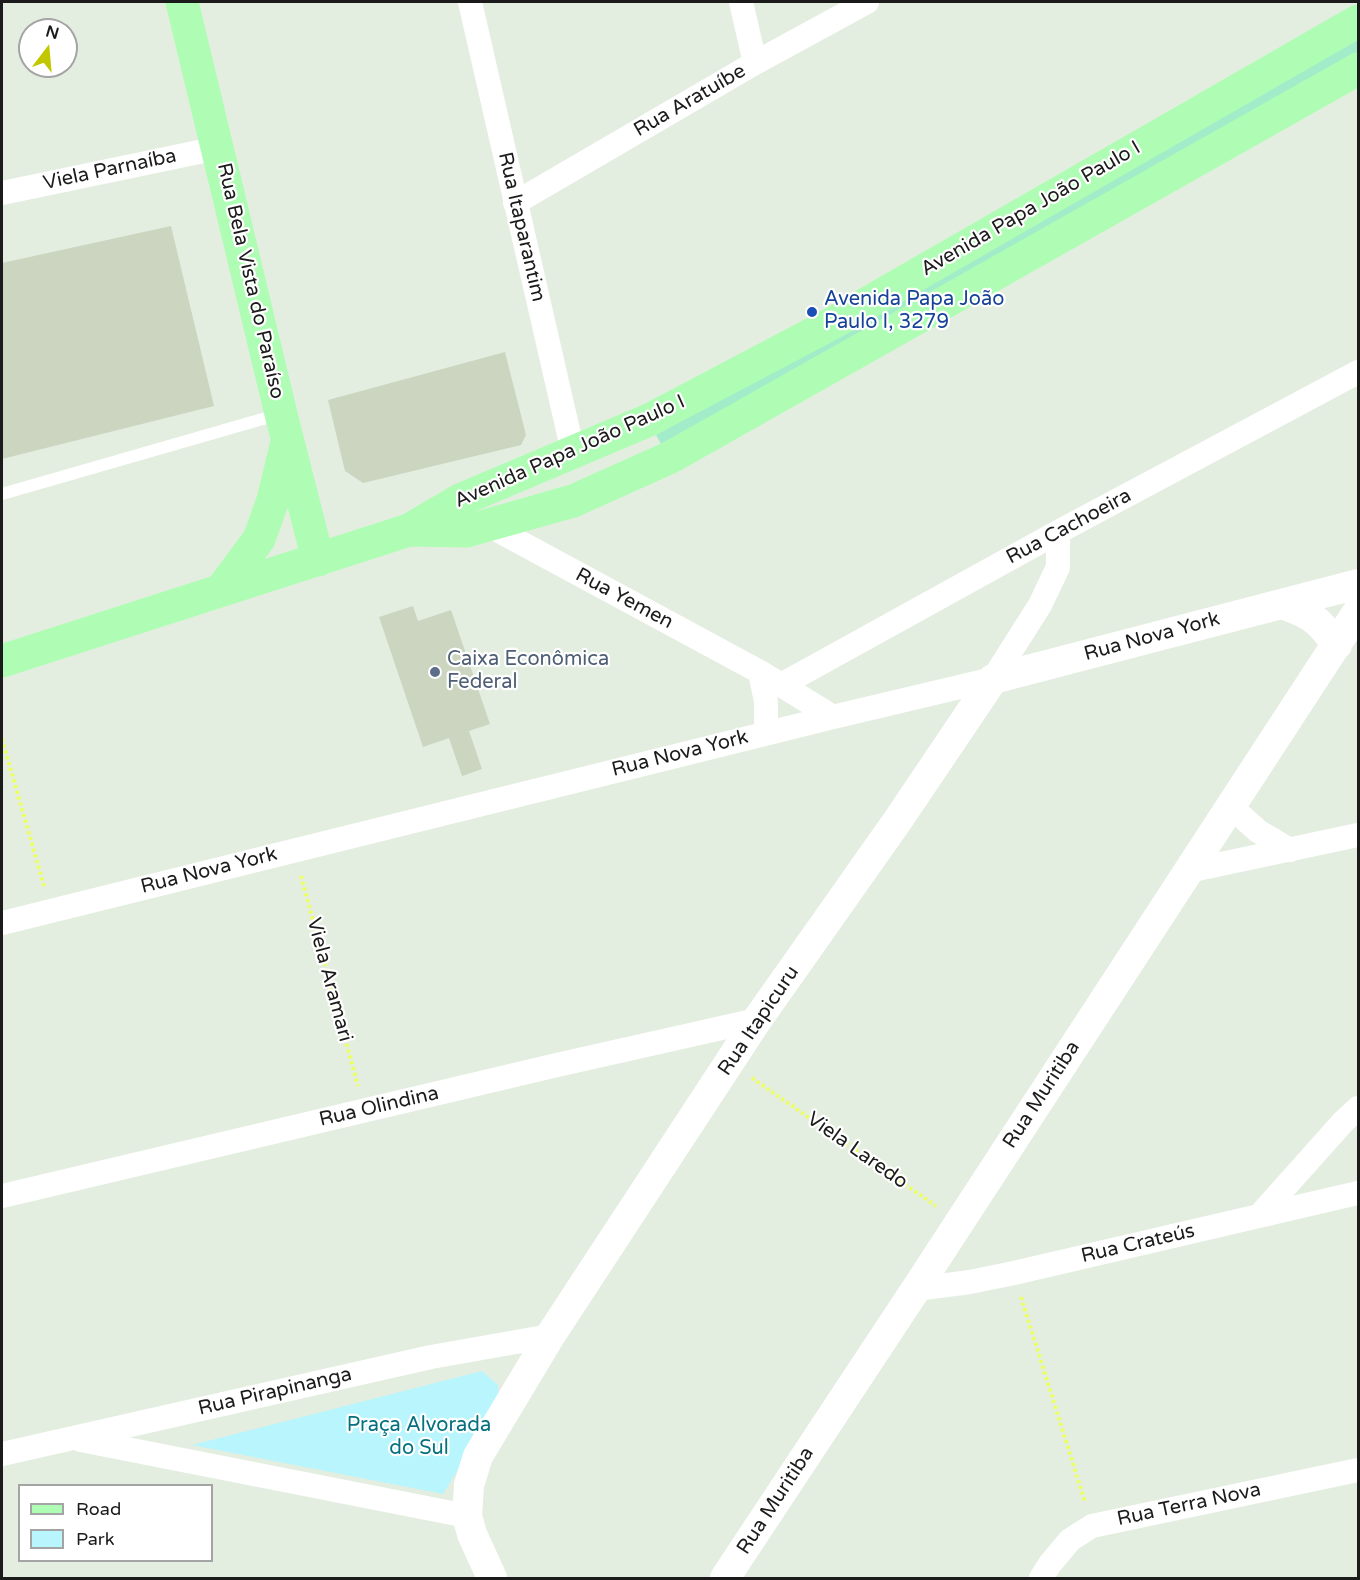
<!DOCTYPE html>
<meta charset="utf-8">
<style>
body{margin:0}
#map{position:relative;width:1360px;height:1580px;overflow:hidden;background:#e4eee0;font-family:"Varela Round",sans-serif}
canvas{display:block}
.frame{position:absolute;inset:0;border:3px solid #1b1b1b;pointer-events:none}
.legend{position:absolute;left:18px;top:1484px;width:195px;height:78px;box-sizing:border-box;background:#fff;border:2px solid #a4a4a4;margin:0;padding:8px 10px;list-style:none;font-size:18px;color:#1b1b1b}
.legend li{display:flex;align-items:center;gap:12px;height:30px}
.legend b{width:30px;border:2px solid #a4a4a4}
.north{position:absolute;left:18px;top:18px;width:60px;height:60px;box-sizing:border-box;background:#fff;border:2px solid #a4a4a4;border-radius:50%;rotate:16deg;font-size:16px;font-weight:700;line-height:24px;text-align:center;color:#1b1b1b}
.north::after{content:'';display:block;margin:auto;width:21px;height:27px;background:#c2c700;clip-path:polygon(50% 0,100% 100%,50% 72%,0 100%)}
</style>
<div id="map">
<canvas width="1360" height="1580"></canvas>
<div class="frame"></div>
<ul class="legend">
<li><b style="height:8px;background:#affdb4"></b>Road</li>
<li><b style="height:16px;background:#b8f5fc"></b>Park</li>
</ul>
<div class="north">N</div>
</div>
<script>
const context = document.querySelector('canvas').getContext('2d');
context.lineJoin = 'round';
function fill(path, color) { context.fillStyle = color; context.fill(path, 'evenodd'); }
function strokePath(path, color, width, dash) { context.strokeStyle = color; context.lineWidth = width; context.lineCap = dash ? 'butt' : 'round'; context.setLineDash(dash || []); context.stroke(path); }
function drawText(font, color, halo, rows, align = 'center') {
  context.font = font + ' "Varela Round",sans-serif'; context.lineWidth = 4.5; context.setLineDash([]); context.textBaseline = 'middle'; context.strokeStyle = halo; context.fillStyle = color; for (const [text, x, y, turn = 0] of rows) {
    context.save(); context.translate(x, y); context.rotate((+turn || 0) * Math.PI / 180); context.textAlign = isNaN(turn) ? turn : align; if (halo) context.strokeText(text, 0, 0); context.fillText(text, 0, 0); context.restore();
  }
}
fill(new Path2D(`
 M1358,39V52L1016,248L661,444L656,435Z`), '#a2ecc9');
fill(new Path2D(`
 M482,1371L498,1385L499,1403L443,1494L192,1445Z`), '#b8f5fc');
fill(new Path2D(`
 M171,226L214,406L2,459V263Z
 M505,352L526,435L521,445L363,483L345,471L328,400Z
 M413,606L418,621L451,610L490,724L469,731L482,769L462,776L449,738L423,747L379,617Z`), '#cbd5c0');
strokePath(new Path2D(`
 M2,739L44,886
 M301,876L358,1086
 M752,1078L936,1206
 M1021,1297L1085,1502`), '#ebff60', 4, [3, 3]);
strokePath(new Path2D(`
 M2,494L280,414`), '#fff', 12);
strokePath(new Path2D(`
 M470,2L573,452
 M741,2L755,63
 M2,193L218,148
 M515,203L755,63L867,2
 M488,525L760,672L833,717
 M760,672L766,702V733
 M781,685L1058,532L1358,372
 M1230,806L1258,831L1290,850
 M1188,871L1358,835
 M2,923L833,717L993,679L1040,605L1058,567V532
 M2,1196L557,1065L757,1020
 M1260,1215L1343,1122L1358,1108
 M916,1289L970,1282L1014,1273L1358,1193
 M81,1440L467,1516
 M2,1454L431,1357L550,1336
 M1041,1578L1050,1564L1070,1540L1092,1526L1358,1470`), '#fff', 24);
strokePath(new Path2D(`
 M1282,604C1312,615 1318,619 1337,645
 M492,1578L472,1534L467,1516L469,1485L478,1456L550,1336L757,1020L898,820L993,679L1358,584
 M725,1578L916,1289L1358,611`), '#fff', 30);
strokePath(new Path2D(`
 M182,2L281,414L318,560
 M409,530L467,531L488,525L573,501L671,457L1358,69
 M221,590L259,539L273,500L286,446
 M2,661L409,530L460,500L649,420L831,324L1358,21`), '#affdb4', 33);
for (const [x, y, r, color] of [
 [812,312,6,"#1a4fb4"],
 [435,672,6,"#5c6f8a"]
]) { const dot = new Path2D(); dot.arc(x, y, r, 0, 2 * Math.PI); context.fillStyle = color; context.fill(dot); strokePath(dot, '#fff', 2); }
drawText('20px', '#1b1b1b', '#fff', [
 ["Rua Aratuíbe",690,101,-30],
 ["Viela Parnaíba",110,170,-12],
 ["Avenida Papa João Paulo I",1031,209,-30],
 ["Rua Itaparantim",521,227,77],
 ["Rua Bela Vista do Paraíso",250,281,77],
 ["Avenida Papa João Paulo I",570,452,-24],
 ["Rua Cachoeira",1069,527,-28],
 ["Rua Yemen",624,599,28],
 ["Rua Nova York",1152,637,-15],
 ["Rua Nova York",680,754,-14],
 ["Rua Nova York",209,871,-14],
 ["Viela Aramari",329,980,75],
 ["Rua Itapicuru",759,1021,-56],
 ["Rua Muritiba",1042,1095,-57],
 ["Rua Olindina",379,1107,-13],
 ["Viela Laredo",857,1151,35],
 ["Rua Crateús",1138,1244,-13],
 ["Rua Pirapinanga",275,1392,-13],
 ["Rua Muritiba",776,1501,-57],
 ["Rua Terra Nova",1189,1505,-12]
]);
drawText('20px', '#164399', '#fff', [
 ["Avenida Papa João",824,300],
 ["Paulo I, 3279",824,323]
], 'left');
drawText('20px', '#4e5e75', '#fff', [
 ["Caixa Econômica",447,660],
 ["Federal",447,683]
], 'left');
drawText('20px', '#05717e', '#fff', [
 ["Praça Alvorada",419,1426],
 ["do Sul",419,1449]
]);
</script>
